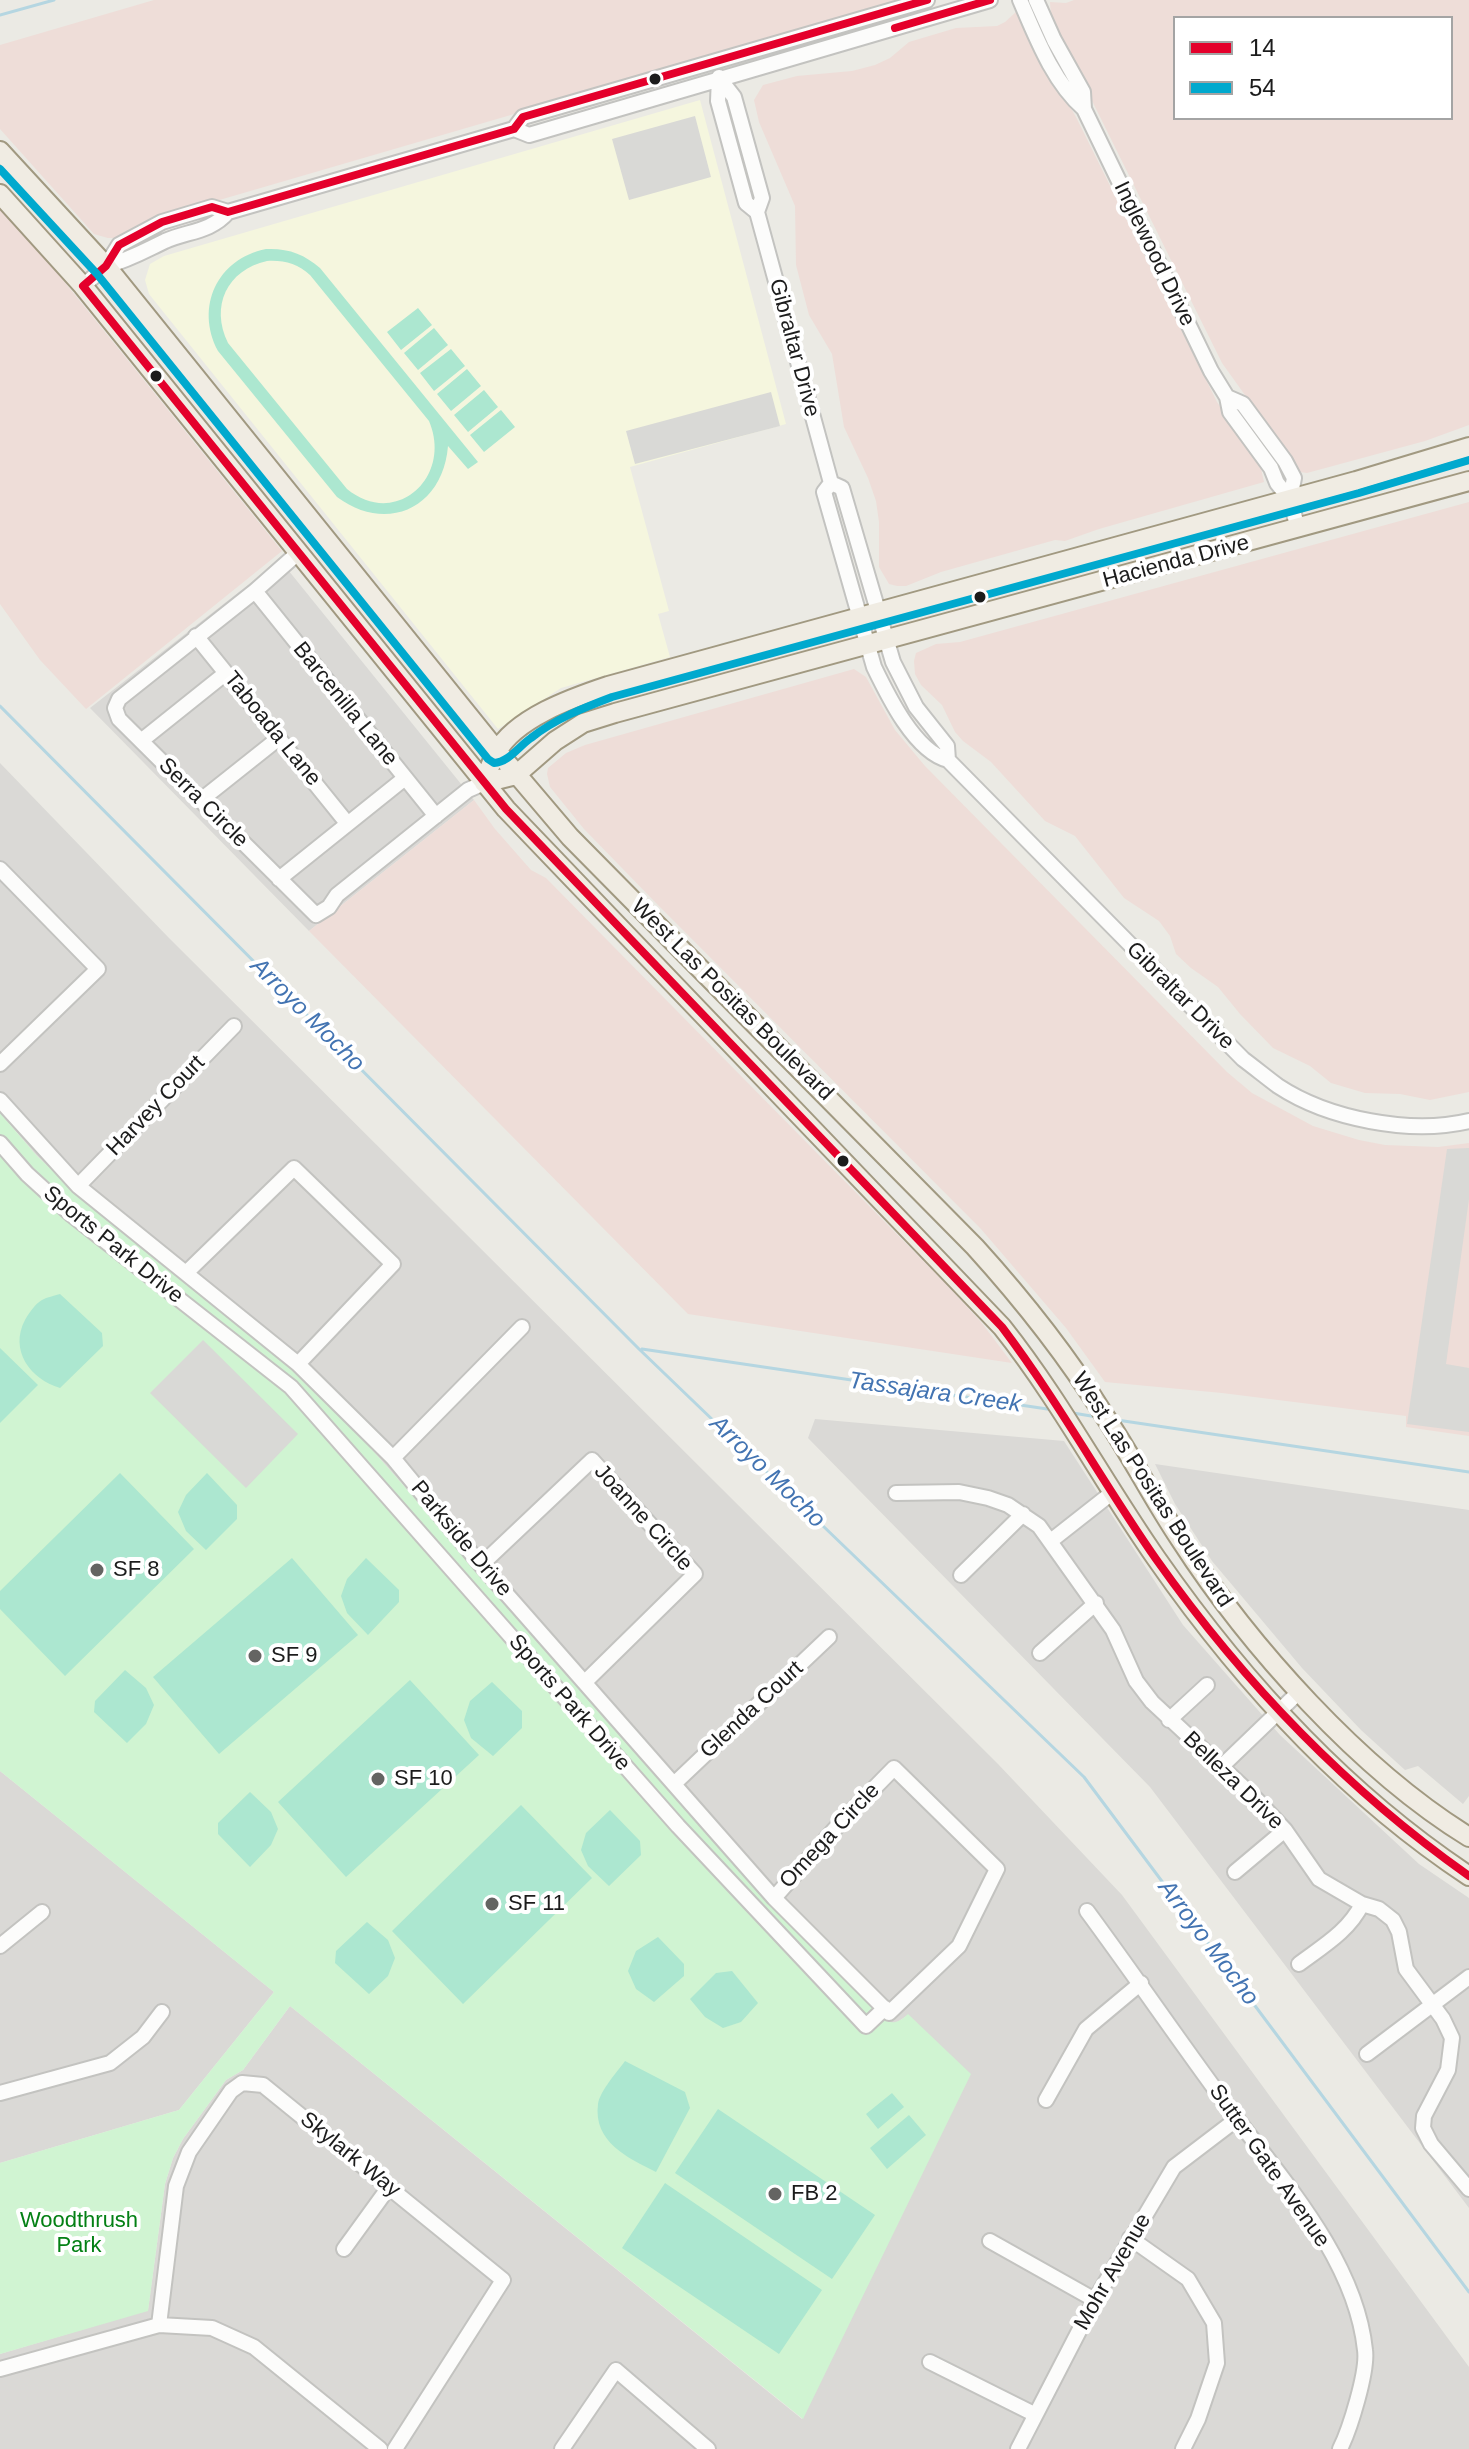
<!DOCTYPE html>
<style>
body{margin:0}
#map{position:relative;width:1469px;height:2449px;overflow:hidden;background:#ebeae4;font-family:Arial,sans-serif}
canvas{display:block}
.legend{position:absolute;left:1173px;top:16px;width:280px;height:104px;box-sizing:border-box;background:#fff;border:2px solid #a4a4a4;margin:0;padding:10px 14px;list-style:none;font-size:24px;color:#1c1c1c}
.legend li{display:flex;align-items:center;gap:16px;height:40px}
.legend b{width:40px;border:2px solid #a4a4a4}
</style>
<div id="map">
<canvas width="1469" height="2449"></canvas>
<ul class="legend">
<li><b style="height:10px;background:#e4002b"></b>14</li>
<li><b style="height:10px;background:#00a9ce"></b>54</li>
</ul>
</div>
<script>
const context = document.querySelector('canvas').getContext('2d');
context.lineJoin = 'round';
function fill(path, color) { context.fillStyle = color; context.fill(path, 'evenodd'); }
function strokePath(path, color, width, dash) { context.strokeStyle = color; context.lineWidth = width; context.lineCap = dash ? 'butt' : 'round'; context.setLineDash(dash || []); context.stroke(path); }
function drawText(font, color, halo, rows, align = 'center') {
  context.font = font + ' Arial,sans-serif'; context.lineWidth = 8; context.setLineDash([]); context.textBaseline = 'middle'; context.strokeStyle = halo; context.fillStyle = color; for (const [text, x, y, turn = 0] of rows) {
    context.save(); context.translate(x, y); context.rotate((+turn || 0) * Math.PI / 180); context.textAlign = isNaN(turn) ? turn : align; if (halo) context.strokeText(text, 0, 0); context.fillText(text, 0, 0); context.restore();
  }
}
fill(new Path2D(`
 M280,560L474,800L309,931L90,708Z
 M0,763L169,938L998,1764L1122,1895L1469,2367V2449H0V2354L148,2310L165,2184L173,2158L183,2139L226,2080L243,2070L290,2006L802,2419L908,2015L896,2023H889L881,2018L600,1709L331,1403L152,1254L100,1215L37,1156L0,1113Z
 M815,1419L1064,1441L1183,1625L1280,1735L1419,1864L1469,1898V2208L1150,1787L808,1438Z
 M1155,1464L1469,1510V1796L1463,1804L1418,1766L1405,1770L1361,1730L1302,1668L1212,1561L1175,1504Z
 M0,1771L274,1992L179,2110L0,2163Z`), '#dad9d6');
fill(new Path2D(`
 M154,0H905L168,215L116,238H108L94,234L0,129V45Z
 M1074,0H1469V425L1425,441L1307,473L1300,472L1222,363L1051,18L1050,2L1066,3ZM1175,18H1451V118H1175Z
 M1017,11L1077,119L1217,402L1260,464L1264,482L1099,529L1065,541L1055,540L941,572L906,586H897L889,584L879,567V522L876,501L868,478L844,427L832,354L809,315L796,265L795,206L759,122L754,100L763,85L797,76L852,71L875,65L890,58L909,42L956,28L997,26L1005,22Z
 M0,206L50,264L282,551L86,709L40,660L0,604Z
 M1469,502V1092L1430,1100L1400,1094L1365,1093L1331,1083L1310,1066L1273,1048L1240,1014L1218,987L1191,968L1176,954L1170,936L1159,921L1124,898L1075,836L1045,821L991,762L963,741L955,732L942,705L921,685L915,674L914,661L916,653L936,644L960,642Z
 M854,669L866,677L895,730L925,766L1227,1072L1252,1093L1313,1126L1359,1140L1385,1145L1438,1147L1469,1143V1436L1406,1427V1416L1222,1393L1105,1382L1066,1328L981,1229L656,903L584,829L550,787L547,774L548,768L566,753L585,745Z
 M474,800L495,829L531,870L546,878L943,1281L981,1322L1012,1363L688,1314L309,931Z`), '#eeddd8');
fill(new Path2D(`
 M700,100L786,424L630,467L669,611L658,614L670,657L561,688L498,729L149,294L145,280L150,264L164,256Z`), '#f5f6de');
fill(new Path2D(`
 M0,1113L37,1156L100,1215L152,1254L297,1370L331,1403L600,1709L875,2006C883,2022 893,2029 908,2014L971,2074L803,2419L290,2006L243,2070L226,2080L183,2139L173,2158L165,2184L148,2311L0,2354V2163L179,2110L274,1992L0,1771Z`), '#d0f4d2');
fill(new Path2D(`
 M266,249C288,248 304,254 320,268L478,462L468,469L448,446C443,508 387,534 337,497L218,351C195,307 217,259 266,249ZM267,261C284,260 298,264 310,275L429,421C453,477 396,529 347,489L228,343C210,306 227,270 267,261Z
 M418,308L432,325L401,350L387,332Z
 M434,328L448,345L418,370L404,353Z
 M451,349L465,366L434,391L420,373Z
 M467,369L481,386L451,411L437,394Z
 M484,390L498,407L468,432L454,415Z
 M501,410L515,427L484,452L470,435Z
 M60,1294L102,1333L103,1346L60,1388C30,1379 9,1350 25,1320C29,1313 35,1304 42,1300C47,1297 54,1296 60,1294Z
 M0,1348L38,1385L0,1423Z
 M120,1473L194,1549L65,1676L0,1609V1591Z
 M207,1473L237,1505V1519L206,1550L186,1531L178,1512L186,1495Z
 M292,1558L358,1635L219,1754L153,1677Z
 M366,1558L399,1590V1602L368,1635L347,1613L341,1596L347,1579Z
 M125,1670L146,1688L154,1705L146,1724L127,1743L94,1712L95,1701Z
 M410,1680L479,1755L346,1877L278,1802Z
 M492,1682L522,1711V1728L493,1756L471,1738L464,1720L470,1701Z
 M250,1792L271,1812L278,1829L271,1845L250,1867L218,1834V1823Z
 M521,1805L592,1878L463,2004L392,1931Z
 M610,1810L640,1841L641,1855L609,1886L588,1866L581,1850L586,1833Z
 M367,1922L388,1940L395,1958L388,1976L369,1994L335,1963L336,1951Z
 M658,1937L684,1964V1976L654,2002L636,1989L628,1971L636,1951Z
 M732,1971L758,2003L741,2022L723,2028L705,2017L690,1999L716,1973Z
 M625,2061L685,2092L690,2108L656,2172C628,2158 593,2142 598,2104C600,2091 617,2072 625,2061Z
 M892,2093L904,2107L878,2129L866,2114Z
 M718,2109L875,2215L832,2279L675,2173Z
 M909,2115L926,2135L887,2169L870,2148Z
 M665,2183L822,2290L779,2354L622,2248Z`), '#ace7d0');
fill(new Path2D(`
 M695,116L711,177L629,200L612,139Z
 M771,392L780,426L635,464L626,431Z
 M1469,1148V1199L1446,1364L1469,1368V1432L1407,1424L1447,1149Z
 M203,1340L298,1434L246,1488L150,1393Z`), '#d9d9d6');
strokePath(new Path2D(`
 M0,15L54,0
 M0,706L639,1349L1084,1777L1469,2292
 M642,1349L1054,1410
 M1073,1413L1097,1417
 M1117,1420L1469,1472`), '#b5d6e1', 3);
const minor = new Path2D(`
 M1020,0C1036,37 1053,82 1084,109
 M1036,0L1054,40L1083,92L1084,109L1211,371L1227,397L1230,412L1271,468L1277,483L1290,499
 M719,77L718,101L746,203L757,212
 M720,79L734,97L762,198L757,212L831,483L842,488L893,662L916,707L947,746L948,760
 M514,129L523,117L927,0
 M106,266C129,260 144,251 165,241C188,231 211,232 228,212L514,129L529,135L990,0
 M83,286L106,266L119,245L162,222L212,207L228,212
 M1227,397L1243,404L1285,461L1294,478L1290,499L1298,529
 M831,483L824,492L874,667C888,696 915,752 948,760L1243,1059C1255,1068 1266,1077 1278,1086C1328,1119 1410,1135 1469,1121
 M299,552L255,591L119,699L115,708L119,719L316,915L329,907L337,895L468,790L484,783
 M255,591L436,816
 M196,636L347,823
 M141,741L226,673
 M201,800L279,738
 M0,869L98,969L0,1064
 M279,879L405,778
 M0,1100L78,1186L298,1364L393,1458L481,1565L774,1898L889,2013L959,1946L997,1869L894,1768L842,1821L774,1898
 M0,1143L27,1174L72,1215L291,1387L678,1826L866,2026L885,2008
 M78,1186L234,1026
 M187,1272L294,1168L393,1264L298,1364
 M393,1458L522,1327
 M896,1493L959,1492L988,1498L1008,1505L1039,1526L1113,1630L1136,1681L1152,1702L1255,1798L1285,1830L1319,1879L1362,1904L1379,1909L1393,1920L1399,1932L1406,1969L1443,2019L1452,2038L1448,2070L1424,2116L1423,2128L1431,2144L1469,2189
 M1052,1540L1113,1492
 M481,1565L592,1460L695,1574L585,1682
 M961,1575L1023,1514
 M1040,1653L1096,1603
 M1169,1720L1207,1685
 M1221,1767L1300,1691
 M675,1783L829,1637
 M1235,1872L1285,1830
 M1087,1911C1138,1980 1186,2051 1237,2119C1287,2185 1356,2263 1365,2350C1368,2371 1350,2429 1340,2449
 M0,1946L42,1912
 M1299,1964C1323,1946 1349,1931 1362,1904
 M1367,2054L1469,1977
 M0,2093L110,2063L143,2037L162,2012
 M1046,2100L1086,2029L1141,1983
 M1130,2238L1188,2279L1214,2323L1217,2363L1198,2419L1183,2449
 M990,2241L1095,2300
 M344,2249L389,2187
 M159,2325L176,2186L189,2152L231,2091L242,2083L263,2085L503,2280L395,2449
 M930,2362L1034,2414
 M0,2369L159,2325L212,2328L254,2347L380,2449
 M562,2449L616,2370L708,2449
 M1018,2449L1095,2300L1174,2167L1237,2119`);
const major = new Path2D(`
 M0,151L106,266L497,751L570,837L975,1247C1023,1300 1066,1354 1104,1415C1131,1455 1153,1499 1180,1539C1249,1646 1360,1770 1469,1837
 M0,194L83,286L506,809L1002,1327C1060,1400 1103,1482 1156,1558C1241,1680 1345,1794 1469,1876
 M484,783C488,773 491,762 496,753C515,718 572,698 608,686L1356,481L1469,447
 M484,783L516,775L555,741L583,723L615,713L1469,481`);
strokePath(minor, '#c3c3c0', 18);
strokePath(major, '#a19981', 22);
strokePath(minor, '#fcfcfb', 14);
strokePath(major, '#f0ece3', 18);
strokePath(new Path2D(`
 M927,0L523,117L514,129L228,212L212,207L162,222L119,245L106,266L83,286L506,809L1002,1327C1058,1401 1103,1483 1156,1559C1243,1682 1346,1789 1469,1876
 M895,28L990,0`), '#e4002b', 8);
strokePath(new Path2D(`
 M0,169L97,274L488,759L494,763C509,762 519,746 531,738C555,719 583,708 612,697L1359,493L1469,460`), '#00a9ce', 8);
for (const [x, y, r, color] of [
 [655,79,7,"#1c1c1c"],
 [156,376,7,"#1c1c1c"],
 [980,597,7,"#1c1c1c"],
 [843,1161,7,"#1c1c1c"],
 [97,1570,8,"#646462"],
 [255,1656,8,"#646462"],
 [378,1779,8,"#646462"],
 [492,1904,8,"#646462"],
 [775,2194,8,"#646462"]
]) { const dot = new Path2D(); dot.arc(x, y, r, 0, 2 * Math.PI); context.fillStyle = color; context.fill(dot); strokePath(dot, '#fff', 3); }
drawText('22px', '#1c1c1c', '#fff', [
 ["Inglewood Drive",1154,254,64],
 ["Gibraltar Drive",794,348,75],
 ["Hacienda Drive",1176,562,-15],
 ["Barcenilla Lane",345,704,51],
 ["Taboada Lane",272,729,51],
 ["Serra Circle",203,803,45],
 ["Gibraltar Drive",1180,996,45],
 ["West Las Positas Boulevard",732,1000,45],
 ["Harvey Court",156,1106,-46],
 ["Sports Park Drive",113,1245,39],
 ["West Las Positas Boulevard",1152,1490,57],
 ["Joanne Circle",643,1518,48],
 ["Parkside Drive",461,1539,50],
 ["Sports Park Drive",569,1703,49],
 ["Glenda Court",752,1710,-43],
 ["Belleza Drive",1233,1781,44],
 ["Omega Circle",830,1836,-47],
 ["Skylark Way",350,2155,39],
 ["Sutter Gate Avenue",1269,2166,55],
 ["Mohr Avenue",1113,2272,-60]
]);
drawText('22px', '#1c1c1c', '#fff', [
 ["SF 8",113,1570],
 ["SF 9",271,1656],
 ["SF 10",394,1779],
 ["SF 11",508,1904],
 ["FB 2",791,2194]
], 'left');
drawText('22px', '#048015', '#fff', [
 ["Woodthrush",79,2221],
 ["Park",79,2246]
]);
drawText('italic 24px', '#4374b2', '#fff', [
 ["Arroyo Mocho",307,1015,45],
 ["Tassajara Creek",935,1393,8],
 ["Arroyo Mocho",767,1472,44],
 ["Arroyo Mocho",1208,1943,53]
]);
</script>
